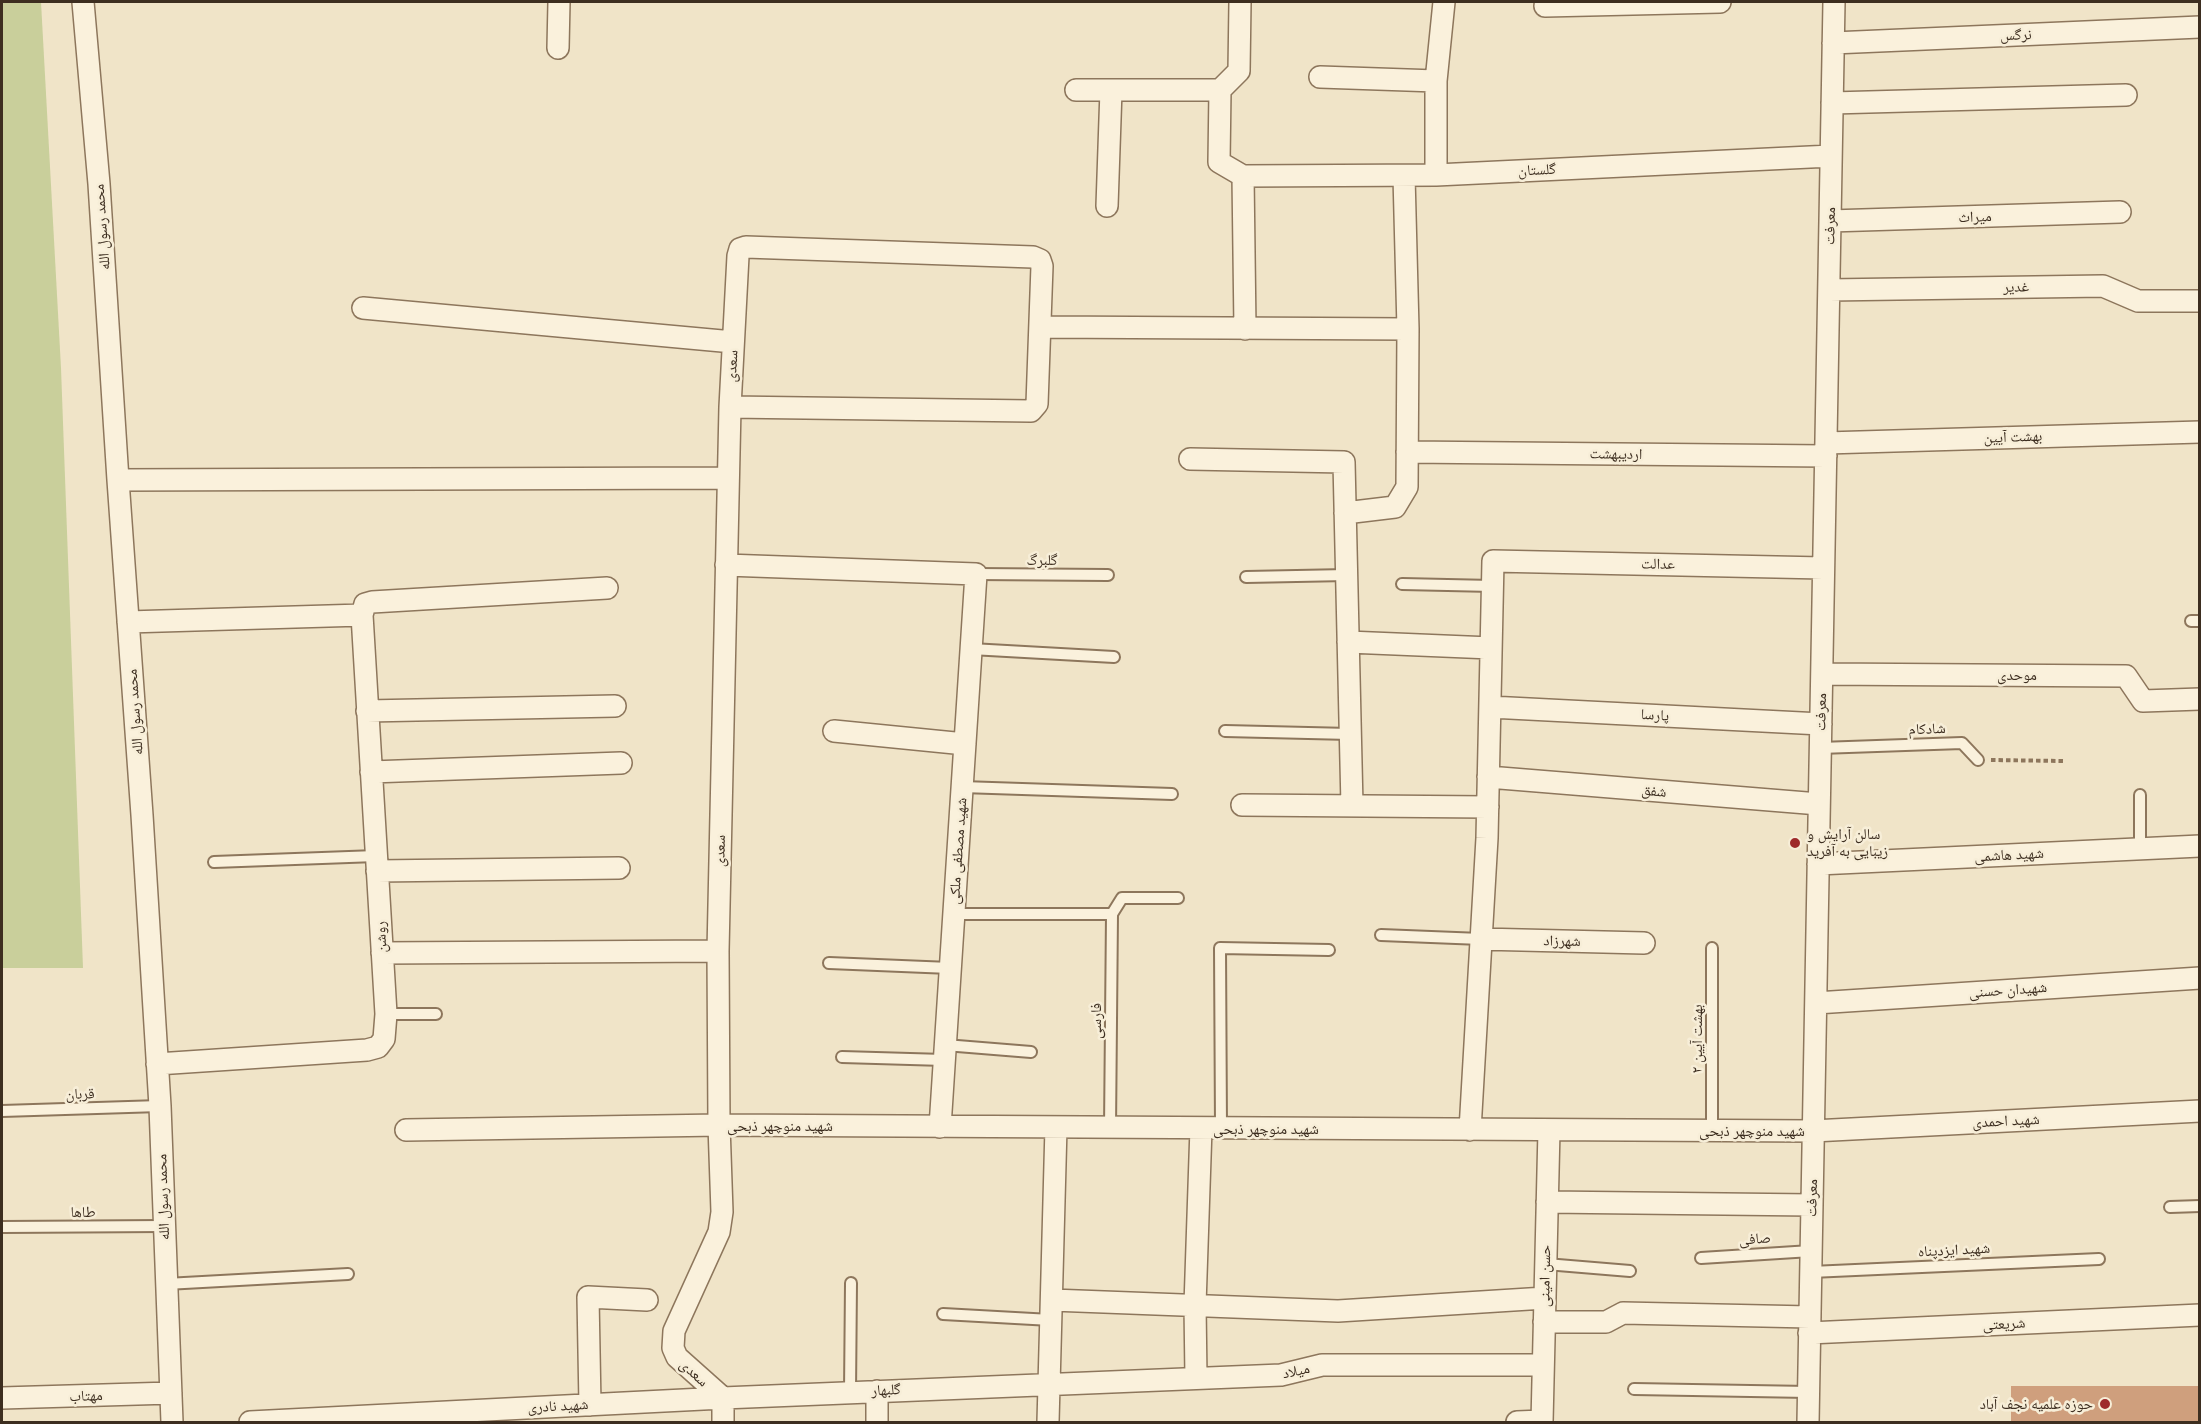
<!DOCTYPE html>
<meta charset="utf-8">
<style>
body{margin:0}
#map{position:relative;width:2201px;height:1424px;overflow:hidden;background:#f0e4c8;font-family:"Playfair Display",serif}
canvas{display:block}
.frame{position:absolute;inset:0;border:3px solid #3d2e20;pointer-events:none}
</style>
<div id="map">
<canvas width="2201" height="1424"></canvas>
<div class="frame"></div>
</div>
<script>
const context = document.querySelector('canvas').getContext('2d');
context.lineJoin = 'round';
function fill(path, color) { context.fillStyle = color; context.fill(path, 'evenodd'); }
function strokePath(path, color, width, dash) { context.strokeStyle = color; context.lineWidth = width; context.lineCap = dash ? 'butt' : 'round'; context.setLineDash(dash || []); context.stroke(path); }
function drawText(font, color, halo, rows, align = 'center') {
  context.font = font + ' "Playfair Display","Noto Naskh Arabic",serif'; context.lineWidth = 5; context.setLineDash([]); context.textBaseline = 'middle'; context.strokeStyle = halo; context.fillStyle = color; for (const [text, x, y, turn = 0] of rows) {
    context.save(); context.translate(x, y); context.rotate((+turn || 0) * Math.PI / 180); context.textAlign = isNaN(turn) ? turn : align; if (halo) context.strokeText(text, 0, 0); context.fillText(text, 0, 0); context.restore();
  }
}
fill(new Path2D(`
 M2,2H41L61,368L83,968H2Z`), '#c9cf9b');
fill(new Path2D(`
 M2011,1386H2199V1422H2011Z`), '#cf9f7d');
const service = new Path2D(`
 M976,574L1108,575
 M1246,577L1347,575
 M1402,584L1493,586
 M2191,621H2200
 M971,649L1114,657
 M1225,731L1350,734
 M1820,748L1962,743L1978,760
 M962,787L1172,794
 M2140,849V795
 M214,862L376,856
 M954,914H1112L1122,898H1178
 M1381,935L1481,939
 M829,963L950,968
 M386,1014H436
 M945,1045L1031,1052
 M842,1057L944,1060
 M2,1111L160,1106
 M1110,1128L1112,914
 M1221,1128L1220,948L1329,950
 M1712,1131V948
 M2170,1207L2200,1206
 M2,1227L164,1226
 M1701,1258L1811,1251
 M1546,1264L1630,1271
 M1811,1272L2099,1259
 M166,1284L348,1274
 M943,1314L1051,1320
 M1634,1389L1809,1392
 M850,1392L851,1283`);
const minor = new Path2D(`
 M83,2L99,184L118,480L142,815L160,1106L172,1422
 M1240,2L1239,71L1220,90L1219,162L1243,176
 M1545,6L1720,2
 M1833,43L2200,27
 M558,48L559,2
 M1320,77L1436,81
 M1076,90H1220
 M1832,103L2126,95
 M1436,175V81L1444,2
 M1243,176L1436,175L1831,156
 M1243,176L1245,329
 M1107,206L1111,90
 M1830,221L2120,212
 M1829,290L2103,286L2138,301H2200
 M363,308L733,342
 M1041,327L1408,329
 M1826,443L2200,432
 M1407,452L1826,456
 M1190,459L1344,462L1352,806
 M118,480L728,478
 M1345,513L1395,507L1407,487L1408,329L1404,176
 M726,565L976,574L940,1127
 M128,622L362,615
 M1348,642L1491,648
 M1822,674L2126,676L2143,701L2200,699
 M1490,707L1821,724
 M367,711L615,706
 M834,731L965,744
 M371,772L621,763
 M1488,777L1819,804
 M1242,805L1488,807
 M1818,864L2200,846
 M377,871L619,868
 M1481,939L1644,943
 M382,953L718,951
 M1816,1003L2200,978
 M157,1064L367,1050L378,1047L384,1039L386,1014L362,615L365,604L372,602L607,588
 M406,1130L719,1125L1813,1131L2200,1111
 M1470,1130L1487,838L1493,561L1823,568
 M1547,1202L1812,1205
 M1052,1300L1338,1311L1545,1298
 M1544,1322H1606L1623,1313L1810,1317
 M1809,1333L2200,1315
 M1196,1378L1195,1305L1201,1128
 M2,1398L171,1393
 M590,1405L588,1297L647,1300
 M250,1422L723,1398L1281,1375L1322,1365H1543
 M723,1422V1398L677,1357L673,1348L674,1331L719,1232L722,1212L719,1125L718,951L730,407L738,256L740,249L746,247L1033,257L1040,260L1042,266L1037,404L1031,411L730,407
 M877,1422V1391
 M1048,1422L1056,1127
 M1517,1422L1542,1421
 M1542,1422L1549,1130
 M1808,1422L1834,2`);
strokePath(service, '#8d765c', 14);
strokePath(minor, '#8d765c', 24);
strokePath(new Path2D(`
 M1991,760L2063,761`), '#8d765c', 4, [4.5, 3]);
strokePath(service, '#faf1dc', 10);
strokePath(minor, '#faf1dc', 21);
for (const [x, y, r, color] of [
 [1795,843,6,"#9e2a2b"],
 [2105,1404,6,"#9e2a2b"]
]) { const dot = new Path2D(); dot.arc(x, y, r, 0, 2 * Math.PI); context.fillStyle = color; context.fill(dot); strokePath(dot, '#f7eed8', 2); }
drawText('15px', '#3d2e20', '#f7eed8', [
 ["نرگس",2016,35,-2],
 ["گلستان",1537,170,-3],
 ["میراث",1975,217,-2],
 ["معرفت",1830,226,-89],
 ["محمد رسول الله",102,227,-94],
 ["غدیر",2016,287,-1],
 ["سعدی",732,366,-87],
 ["بهشت آیین",2013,437,-2],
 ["اردیبهشت",1616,454,1],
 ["گلبرگ",1042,560],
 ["عدالت",1658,564,1],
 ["موحدی",2017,675],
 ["محمد رسول الله",135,712,-94],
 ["معرفت",1821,712,-89],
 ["پارسا",1655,715,3],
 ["شادکام",1927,729,-2],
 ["شفق",1654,791,5],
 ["سعدی",720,851,-89],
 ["شهید مصطفی ملکی",958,851,-86],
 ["شهید هاشمی",2009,855,-3],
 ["روشن",381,937,-93],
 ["شهرزاد",1562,941,1],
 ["شهیدان حسنی",2008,990,-4],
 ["فارسی",1096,1021,-90],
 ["بهشت آیین ۲",1697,1039,-90],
 ["قربان",80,1094,-2],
 ["شهید احمدی",2006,1121,-3],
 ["شهید منوچهر ذبحی",780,1126],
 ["شهید منوچهر ذبحی",1266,1129],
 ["شهید منوچهر ذبحی",1752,1131],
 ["محمد رسول الله",163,1197,-92],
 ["معرفت",1812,1198,-89],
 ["طاها",83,1212],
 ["صافی",1755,1239,-4],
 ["شهید ایزدپناه",1954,1250,-3],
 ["حسن امینی",1545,1276,-89],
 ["شریعتی",2004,1324,-3],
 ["میلاد",1296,1371,-12],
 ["سعدی",694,1373,42],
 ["گلبهار",886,1390,-3],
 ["مهتاب",86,1396,-2],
 ["شهید نادری",558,1406,-3]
]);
drawText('15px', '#3d2e20', '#f7eed8', [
 ["سالن آرایش و",1807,834],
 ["زیبایی به آفرید",1807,851],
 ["حوزه علمیه نجف آباد",2093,1404,"right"]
], 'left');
</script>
